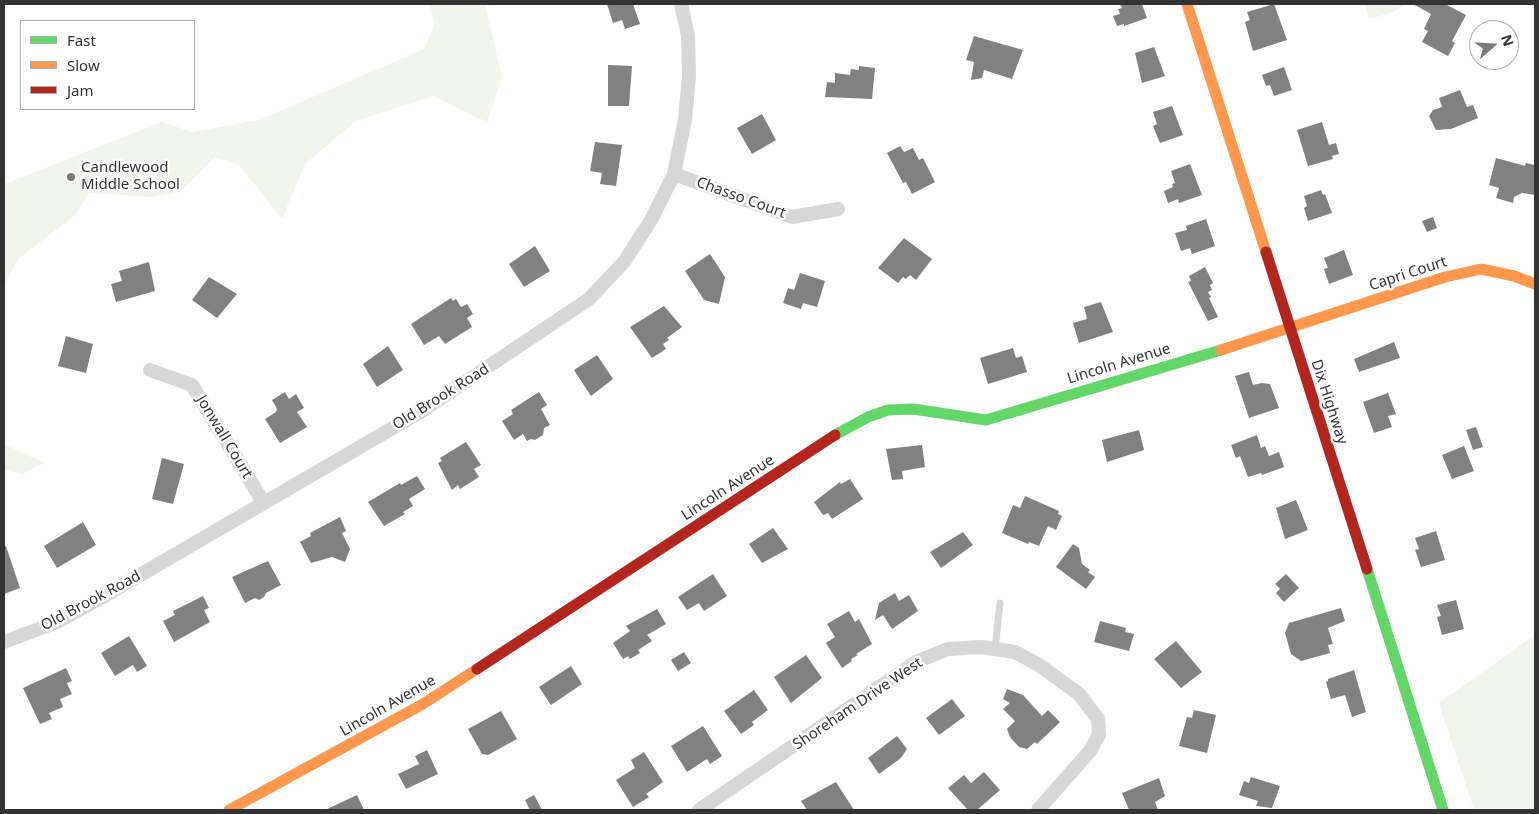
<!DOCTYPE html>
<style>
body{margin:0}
#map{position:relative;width:1539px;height:814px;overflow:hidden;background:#fff;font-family:"Noto Sans",sans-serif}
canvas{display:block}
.frame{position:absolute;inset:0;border:5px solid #333;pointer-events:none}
.legend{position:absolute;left:20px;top:20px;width:175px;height:90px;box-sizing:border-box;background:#fff;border:1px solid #adadad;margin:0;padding:6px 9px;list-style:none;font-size:15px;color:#333}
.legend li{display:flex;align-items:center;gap:10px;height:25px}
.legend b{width:25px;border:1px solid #adadad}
.north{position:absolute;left:1469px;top:20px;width:50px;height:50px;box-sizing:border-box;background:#fff;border:1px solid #adadad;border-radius:50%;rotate:71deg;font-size:14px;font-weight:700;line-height:20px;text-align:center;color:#333}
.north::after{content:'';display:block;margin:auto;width:18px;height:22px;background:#7a7a7a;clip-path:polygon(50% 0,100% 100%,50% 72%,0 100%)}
</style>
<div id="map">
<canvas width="1539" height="814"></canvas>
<div class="frame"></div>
<ul class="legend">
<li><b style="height:6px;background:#63d668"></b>Fast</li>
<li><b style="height:6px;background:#ff974d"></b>Slow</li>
<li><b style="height:6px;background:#b3261e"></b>Jam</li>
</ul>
<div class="north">N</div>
</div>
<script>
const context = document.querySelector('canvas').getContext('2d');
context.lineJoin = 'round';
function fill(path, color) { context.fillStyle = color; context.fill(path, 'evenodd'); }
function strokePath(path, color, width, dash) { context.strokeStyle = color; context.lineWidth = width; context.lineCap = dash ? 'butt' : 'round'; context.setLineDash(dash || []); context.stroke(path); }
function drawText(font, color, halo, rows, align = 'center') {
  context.font = font + ' "Noto Sans",sans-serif'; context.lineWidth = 5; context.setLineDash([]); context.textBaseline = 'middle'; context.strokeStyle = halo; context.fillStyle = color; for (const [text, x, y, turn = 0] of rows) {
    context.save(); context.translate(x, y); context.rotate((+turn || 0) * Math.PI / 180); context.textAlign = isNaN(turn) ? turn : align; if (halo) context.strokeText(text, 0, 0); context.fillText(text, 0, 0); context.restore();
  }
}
fill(new Path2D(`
 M429,4H485L502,77L487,122L433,96L356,121L305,164L282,219L239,165L215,157L180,192L151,197L89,193L74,216L18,259L4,285V184L162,122L192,132L259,120L424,49L435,24Z
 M1365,4H1406L1391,13L1369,19Z
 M4,444L44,463L23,474L4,470Z
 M1535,635V810H1474L1439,703Z`), '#f1f5ed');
fill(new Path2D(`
 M607,4H633L640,24L625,29L622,20L613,23Z
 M1120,4H1142L1147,18L1124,26V24L1117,26L1113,16L1120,14L1118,9L1122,8Z
 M1274,4L1287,40L1253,51L1245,22L1250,20L1247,12Z
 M1413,4H1445L1466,15L1452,41L1455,43L1448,56L1422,42L1428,31L1424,29L1431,14Z
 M974,36L1023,50L1012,79L984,70L982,78L971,80L974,62L966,60Z
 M1154,47L1165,76L1142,83L1135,53Z
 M608,65L632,66L629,106H608Z
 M859,66L875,68L872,99L825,97L827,82L835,83V73L850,75L851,69L859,70Z
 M1284,67L1292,90L1274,96L1270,85L1266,86L1262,75Z
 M1460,90L1467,107L1473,105L1478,118L1451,129L1436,130L1429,116L1433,110L1442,107L1439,98Z
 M1172,106L1183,135L1160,143L1153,126L1157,124L1153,112Z
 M762,114L776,140L752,154L737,128Z
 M1322,122L1329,145L1336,143L1339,154L1332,156L1333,159L1308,166L1297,130Z
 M595,142L622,145L616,186L600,184L602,173L590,171Z
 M900,146L904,152L913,148L919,160L923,158L935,182L912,194L906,182L903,183L887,153Z
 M1496,158L1525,166L1526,163L1535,165V195L1522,193L1514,197L1513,203L1496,198L1499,188L1489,185Z
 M1190,164L1202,195L1179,203L1178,199L1168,203L1164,191L1173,187L1172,184L1175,183L1171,171Z
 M1321,190L1323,195L1325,194L1332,213L1308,221L1304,208L1307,206L1304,196Z
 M1433,217L1437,228L1427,232L1422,221Z
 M1206,219L1215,246L1192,254L1190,248L1181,251L1175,233L1187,230L1186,226Z
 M904,238L932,259L916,280L910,275L906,279L903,277L898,283L878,268Z
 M535,246L550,271L524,287L509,264Z
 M1344,250L1353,275L1329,284L1324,269L1328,268L1324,258Z
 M710,254L725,277L719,304L704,300L685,271Z
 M149,262L155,291L116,302L111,284L122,281L119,271Z
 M1205,267L1213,283L1210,285L1212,290L1208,292L1211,297L1209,298L1218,317L1208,321L1188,282L1191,281L1189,276Z
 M800,273L825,281L817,307L803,303L801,309L783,303L788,288L794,290Z
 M209,277L237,294L217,318L192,300Z
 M451,298L453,301L456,299L461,307L467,304L473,314L467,318L472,327L445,344L439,336L424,345L411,324Z
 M1101,302L1113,332L1079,343L1073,323L1087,319L1084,307Z
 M664,306L682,327L667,338L669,340L663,344L666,349L652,358L630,327Z
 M66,336L93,344L86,373L58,366Z
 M1394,342L1400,358L1359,372L1354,359Z
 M388,346L403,370L377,387L363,364Z
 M1013,348L1016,358L1022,356L1027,372L988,384L980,358Z
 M597,355L613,379L591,396L574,370Z
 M1249,372L1253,385L1262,383L1270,384L1279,408L1249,418L1235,376Z
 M285,392L289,399L296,394L304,408L297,412L307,427L280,443L265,419L276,412L277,409L272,400Z
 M539,392L547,405L541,409L550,425L544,428L543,435L535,440L531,439L527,441L523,434L514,440L502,421L513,414L511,410Z
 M1388,393L1396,414L1388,416L1392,427L1374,433L1363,402Z
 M1476,427L1483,447L1473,450L1466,430Z
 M1139,430L1144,450L1107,462L1102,440Z
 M1257,435L1261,448L1265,446L1269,456L1279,452L1284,467L1262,475L1261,473L1248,477L1240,456L1236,458L1231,445Z
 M466,442L481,465L474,469L479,477L460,489L458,485L452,490L438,463L442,461L440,458Z
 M922,445L925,467L902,471L903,479L892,480L886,449Z
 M1464,446L1474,471L1452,479L1442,455Z
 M162,458L184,464L173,504L152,499Z
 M417,476L425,489L409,499L413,506L403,512L405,514L384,526L368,502L400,483L401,485Z
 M850,479L863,499L832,519L828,513L823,515L814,502L840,482L841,484Z
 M1025,496L1059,511L1058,514L1062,516L1056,530L1048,526L1039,546L1029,542L1028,544L1002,533L1013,505L1020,508Z
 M1296,500L1308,530L1285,539L1276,508Z
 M340,517L346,531L342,533L350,549L345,562L332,557L311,563L300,542L311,536L310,533Z
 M83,522L96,545L57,568L44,546Z
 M773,528L788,549L762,563L749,544Z
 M1436,531L1445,560L1421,567L1415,550L1419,549L1415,538Z
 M963,532L973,545L941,568L930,552Z
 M1073,544L1079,548L1082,564L1090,570L1088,572L1095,577L1086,589L1056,567Z
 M6,546L20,588L4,594V547Z
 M268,561L281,585L266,593L264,597L259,600L255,598L245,603L232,577Z
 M713,574L727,596L704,611L699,603L687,610L678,597Z
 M1286,574L1299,588L1284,602L1276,593L1280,589L1275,584Z
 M895,593L899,601L909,595L918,611L892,629L883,615L875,620L879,603Z
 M203,596L209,608L204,610L210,622L174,642L163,621L175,615L173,611Z
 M1456,600L1464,629L1442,635L1437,617L1441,616L1437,605Z
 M1341,608L1345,621L1328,628L1333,644L1328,645L1330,653L1301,661L1291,654L1285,633L1289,623Z
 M657,609L666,624L647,635L652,641L638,650L640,653L630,659L628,656L623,659L613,643L630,631L626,626Z
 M849,611L855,622L859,619L872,644L856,654L858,655L851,659L852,661L842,668L826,643L835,637L827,624Z
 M1100,621L1126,628L1125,632L1134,634L1129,651L1094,642Z
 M129,636L147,666L137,672L133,665L115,676L101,653Z
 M1176,641L1202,672L1181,688L1154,659Z
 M684,652L691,663L678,671L671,660Z
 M806,655L822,678L791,703L774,677Z
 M571,666L582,684L551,705L539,687Z
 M66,668L72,681L67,683L72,694L60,699L63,707L49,713L52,719L40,724L23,688Z
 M1354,670L1366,712L1352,717L1345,695L1331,699L1326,682L1328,681V679Z
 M1007,689L1023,695L1042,716L1048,710L1060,722L1037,744L1035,742L1027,749L1019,747L1010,737L1007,729L1015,721L1003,709L1010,703L1003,699Z
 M754,690L768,710L752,722L754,725L741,734L724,711Z
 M952,699L965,716L939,735L926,718Z
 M1194,710L1216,715L1207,753L1179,746L1187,717L1192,718Z
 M501,711L517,739L488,755L482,754L468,729Z
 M703,726L722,756L710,764L707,759L687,772L671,746Z
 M897,736L907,749L901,758L879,774L868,758Z
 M427,750L438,774L406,789L398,774L419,764L415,756Z
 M644,752L663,782L646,794L649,797L633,807L616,780L635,768L631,760Z
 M984,772L1000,790L977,810H968L948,788L964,775L971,783Z
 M1251,777L1280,786L1272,808L1256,806L1258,801L1239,795L1244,781L1249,783Z
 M1159,778L1165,796L1155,802L1158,810H1129L1122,793Z
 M836,782L854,810H807L801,801Z
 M357,795L364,810H325Z
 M534,795L542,810H530L525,800Z`), '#818181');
strokePath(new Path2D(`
 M995,649L1000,603`), '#d7d7d7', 7);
strokePath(new Path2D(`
 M674,174L792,217L838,209
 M150,370L192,385L263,502
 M4,642L57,622L104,596L422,411L589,299L624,262L651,220L674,174L685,120L689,76L688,36L681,4
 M699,810L916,662L948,649L981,647L1015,652L1039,665L1079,694L1098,719L1099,735L1090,751L1038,810`), '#d7d7d7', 14);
strokePath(new Path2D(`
 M835,435L868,417L888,410L913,409L986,420L1221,350
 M1367,569L1443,810`), '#63d668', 11);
strokePath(new Path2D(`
 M1187,4L1266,252
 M1221,350L1445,277L1481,269L1514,276L1535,284
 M229,810L423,704L477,669`), '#ff974d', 11);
strokePath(new Path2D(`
 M1266,252L1367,569
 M477,669L835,435`), '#b3261e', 11);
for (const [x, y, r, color] of [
 [71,177,5,"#7a7a7a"]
]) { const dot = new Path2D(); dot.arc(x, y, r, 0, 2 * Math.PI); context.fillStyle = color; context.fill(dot); strokePath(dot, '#fff', 2); }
drawText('15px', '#333', '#fff', [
 ["Candlewood",81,168],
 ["Middle School",81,185]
], 'left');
drawText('15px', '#333', '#fff', [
 ["Chasso Court",741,198,20],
 ["Capri Court",1408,274,-18],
 ["Lincoln Avenue",1119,364,-17],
 ["Old Brook Road",441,397,-32],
 ["Dix Highway",1329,402,72],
 ["Jonwall Court",224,437,59],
 ["Lincoln Avenue",728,488,-33],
 ["Old Brook Road",91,601,-28],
 ["Shoreham Drive West",858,704,-34],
 ["Lincoln Avenue",388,706,-30]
]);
</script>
